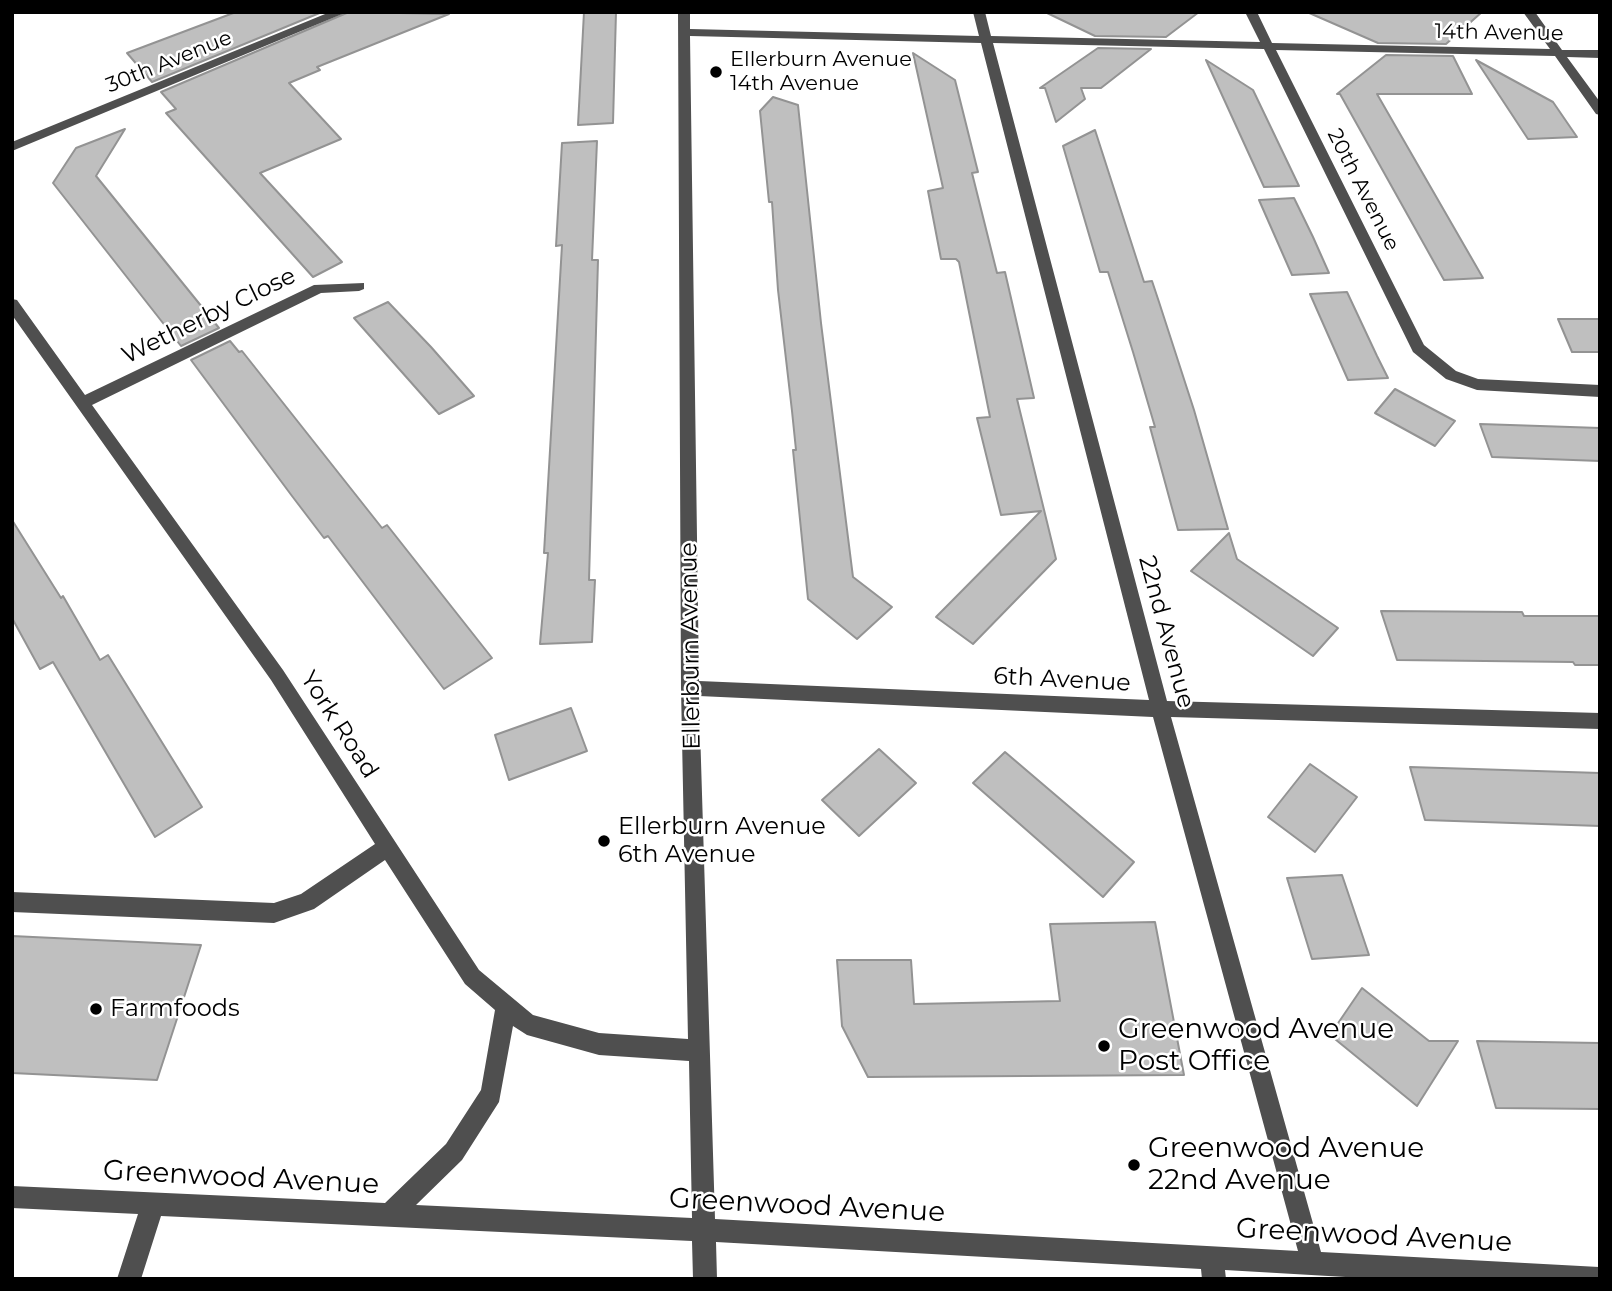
<!DOCTYPE html>
<style>
body{margin:0}
#map{position:relative;width:1612px;height:1291px;overflow:hidden;background:#fff;font-family:Montserrat,sans-serif}
canvas{display:block}
.frame{position:absolute;inset:0;border:14px solid #000;pointer-events:none}
</style>
<div id="map">
<canvas width="1612" height="1291"></canvas>
<div class="frame"></div>
</div>
<script>
const context = document.querySelector('canvas').getContext('2d');
context.lineJoin = 'round';
function fill(path, color) { context.fillStyle = color; context.fill(path, 'evenodd'); }
function strokePath(path, color, width, dash) { context.strokeStyle = color; context.lineWidth = width; context.lineCap = dash ? 'butt' : 'round'; context.setLineDash(dash || []); context.stroke(path); }
function drawText(font, color, halo, rows, align = 'center') {
  context.font = font + ' Montserrat,sans-serif'; context.lineWidth = 5; context.setLineDash([]); context.textBaseline = 'middle'; context.strokeStyle = halo; context.fillStyle = color; for (const [text, x, y, turn = 0] of rows) {
    context.save(); context.translate(x, y); context.rotate((+turn || 0) * Math.PI / 180); context.textAlign = isNaN(turn) ? turn : align; if (halo) context.strokeText(text, 0, 0); context.fillText(text, 0, 0); context.restore();
  }
}
const building = new Path2D(`
 M236,12H322L152,82L127,53Z
 M349,12L449,14L317,67L320,70L289,83L341,139L260,173L342,262L313,277L166,113L176,109L161,92Z
 M584,12H616L613,123L578,125Z
 M1045,12H1199L1166,37L1095,36Z
 M1307,12H1482L1446,44L1378,43Z
 M1098,48L1151,49L1101,88H1081L1085,99L1056,122L1045,88H1040Z
 M913,53L955,80L978,172L972,173L997,273L1005,272L1034,398L1017,399L1056,559L973,644L936,617L1041,511L1001,515L977,418L990,417L959,262L956,259H941L928,191L943,188Z
 M1386,55L1453,56L1472,94H1377L1483,278L1444,280L1340,94H1337Z
 M1206,60L1253,90L1299,186L1264,187Z
 M1476,60L1553,102L1577,137L1528,139Z
 M773,97L798,105L821,323L853,577L892,607L857,639L808,599L793,450H796L792,411L778,290L772,202H769L760,111Z
 M125,129L96,176L219,328L181,346L53,183L76,148Z
 M1095,130L1144,282L1152,281L1159,302L1194,410L1228,529L1178,530L1150,427H1155L1133,352L1108,272H1100L1063,146Z
 M597,141L592,260H598L589,580H595L592,642L540,644L548,553H544L562,245L556,246L562,143Z
 M1294,198L1313,237L1329,273L1292,275L1259,200Z
 M1347,292L1377,356L1388,378L1348,380L1310,294Z
 M388,302L431,347L474,396L439,414L354,318Z
 M1558,319H1600V352H1572Z
 M230,341L239,352L242,351L382,528L387,525L492,658L444,689L328,536L324,538L292,496L191,360Z
 M1395,389L1455,421L1435,446L1375,413Z
 M1480,424L1600,428V461L1492,457Z
 M12,520L61,598L63,596L100,660L108,655L202,807L155,837L53,662L40,669L12,618Z
 M1229,533L1237,559L1338,628L1313,656L1191,571Z
 M1381,611L1522,612L1524,616H1600V665H1575L1573,662L1397,660Z
 M571,708L587,751L509,780L495,735Z
 M879,749L916,783L859,836L822,800Z
 M1005,752L1134,862L1103,897L973,783Z
 M1310,764L1357,797L1315,852L1268,817Z
 M1410,767L1600,773V826L1425,820Z
 M1342,875L1369,955L1312,959L1287,878Z
 M1155,922L1184,1075L868,1077L842,1026L837,960H911L914,1004L1060,1001L1050,924Z
 M12,936L201,945L157,1080L12,1073Z
 M1362,988L1429,1041H1458L1417,1106L1330,1035Z
 M1477,1041L1600,1043V1109L1496,1108Z`);
fill(building, '#bfbfbf');
strokePath(building, '#939393', 2);
fill(new Path2D(`
 M330,12H347L12,151V142Z
 M678,12H690V29L979,36L973,12H985L991,36L1260,42L1245,12H1257L1272,43L1550,49L1523,12H1535L1562,50H1600V58L1567,57L1600,102V115L1596,114L1555,56L1276,50L1424,345L1456,371L1478,379L1600,385V397L1477,390L1446,379L1413,352L1264,49L993,43L1167,701L1600,713V729L1171,717L1321,1252L1599,1267L1600,1279H1380L1225,1270L1226,1279H1202L1201,1269L716,1242L717,1279H693L692,1241L161,1216L141,1279H117L138,1214L12,1208V1186L385,1203L446,1144L481,1090L495,1010L465,984L385,860L314,909L274,923L12,912V892L274,903L301,894L375,844L271,680L12,315V299L17,300L85,395L314,285L364,283V289L359,291L321,293L92,405L283,670L479,970L533,1015L599,1033L688,1039L681,688ZM690,36L981,43L1149,700L699,681ZM699,696L1153,717L1298,1251L715,1219ZM513,1026L527,1035L599,1055L689,1061L692,1218L416,1205L462,1160L499,1102Z`), '#4f4f4f');
for (const [x, y, r, color] of [
 [716,72,7,"#000"],
 [604,841,7,"#000"],
 [96,1009,7,"#000"],
 [1104,1046,7,"#000"],
 [1134,1165,7,"#000"]
]) { const dot = new Path2D(); dot.arc(x, y, r, 0, 2 * Math.PI); context.fillStyle = color; context.fill(dot); strokePath(dot, '#fff', 2.5); }
drawText('21px', '#000', '#fff', [
 ["14th Avenue",1499,33,1],
 ["30th Avenue",169,62,-22],
 ["20th Avenue",1363,190,63]
]);
drawText('21px', '#000', '#fff', [
 ["Ellerburn Avenue",730,60],
 ["14th Avenue",730,84]
], 'left');
drawText('24px', '#000', '#fff', [
 ["Wetherby Close",209,316,-26],
 ["22nd Avenue",1166,632,75],
 ["Ellerburn Avenue",691,646,-91],
 ["6th Avenue",1062,680,3],
 ["York Road",339,725,57]
]);
drawText('24px', '#000', '#fff', [
 ["Ellerburn Avenue",618,827],
 ["6th Avenue",618,855],
 ["Farmfoods",110,1009]
], 'left');
drawText('28px', '#000', '#fff', [
 ["Greenwood Avenue",1118,1030],
 ["Post Office",1118,1062],
 ["Greenwood Avenue",1148,1149],
 ["22nd Avenue",1148,1181]
], 'left');
drawText('28px', '#000', '#fff', [
 ["Greenwood Avenue",241,1178,3],
 ["Greenwood Avenue",807,1206,3],
 ["Greenwood Avenue",1374,1236,3]
]);
</script>
